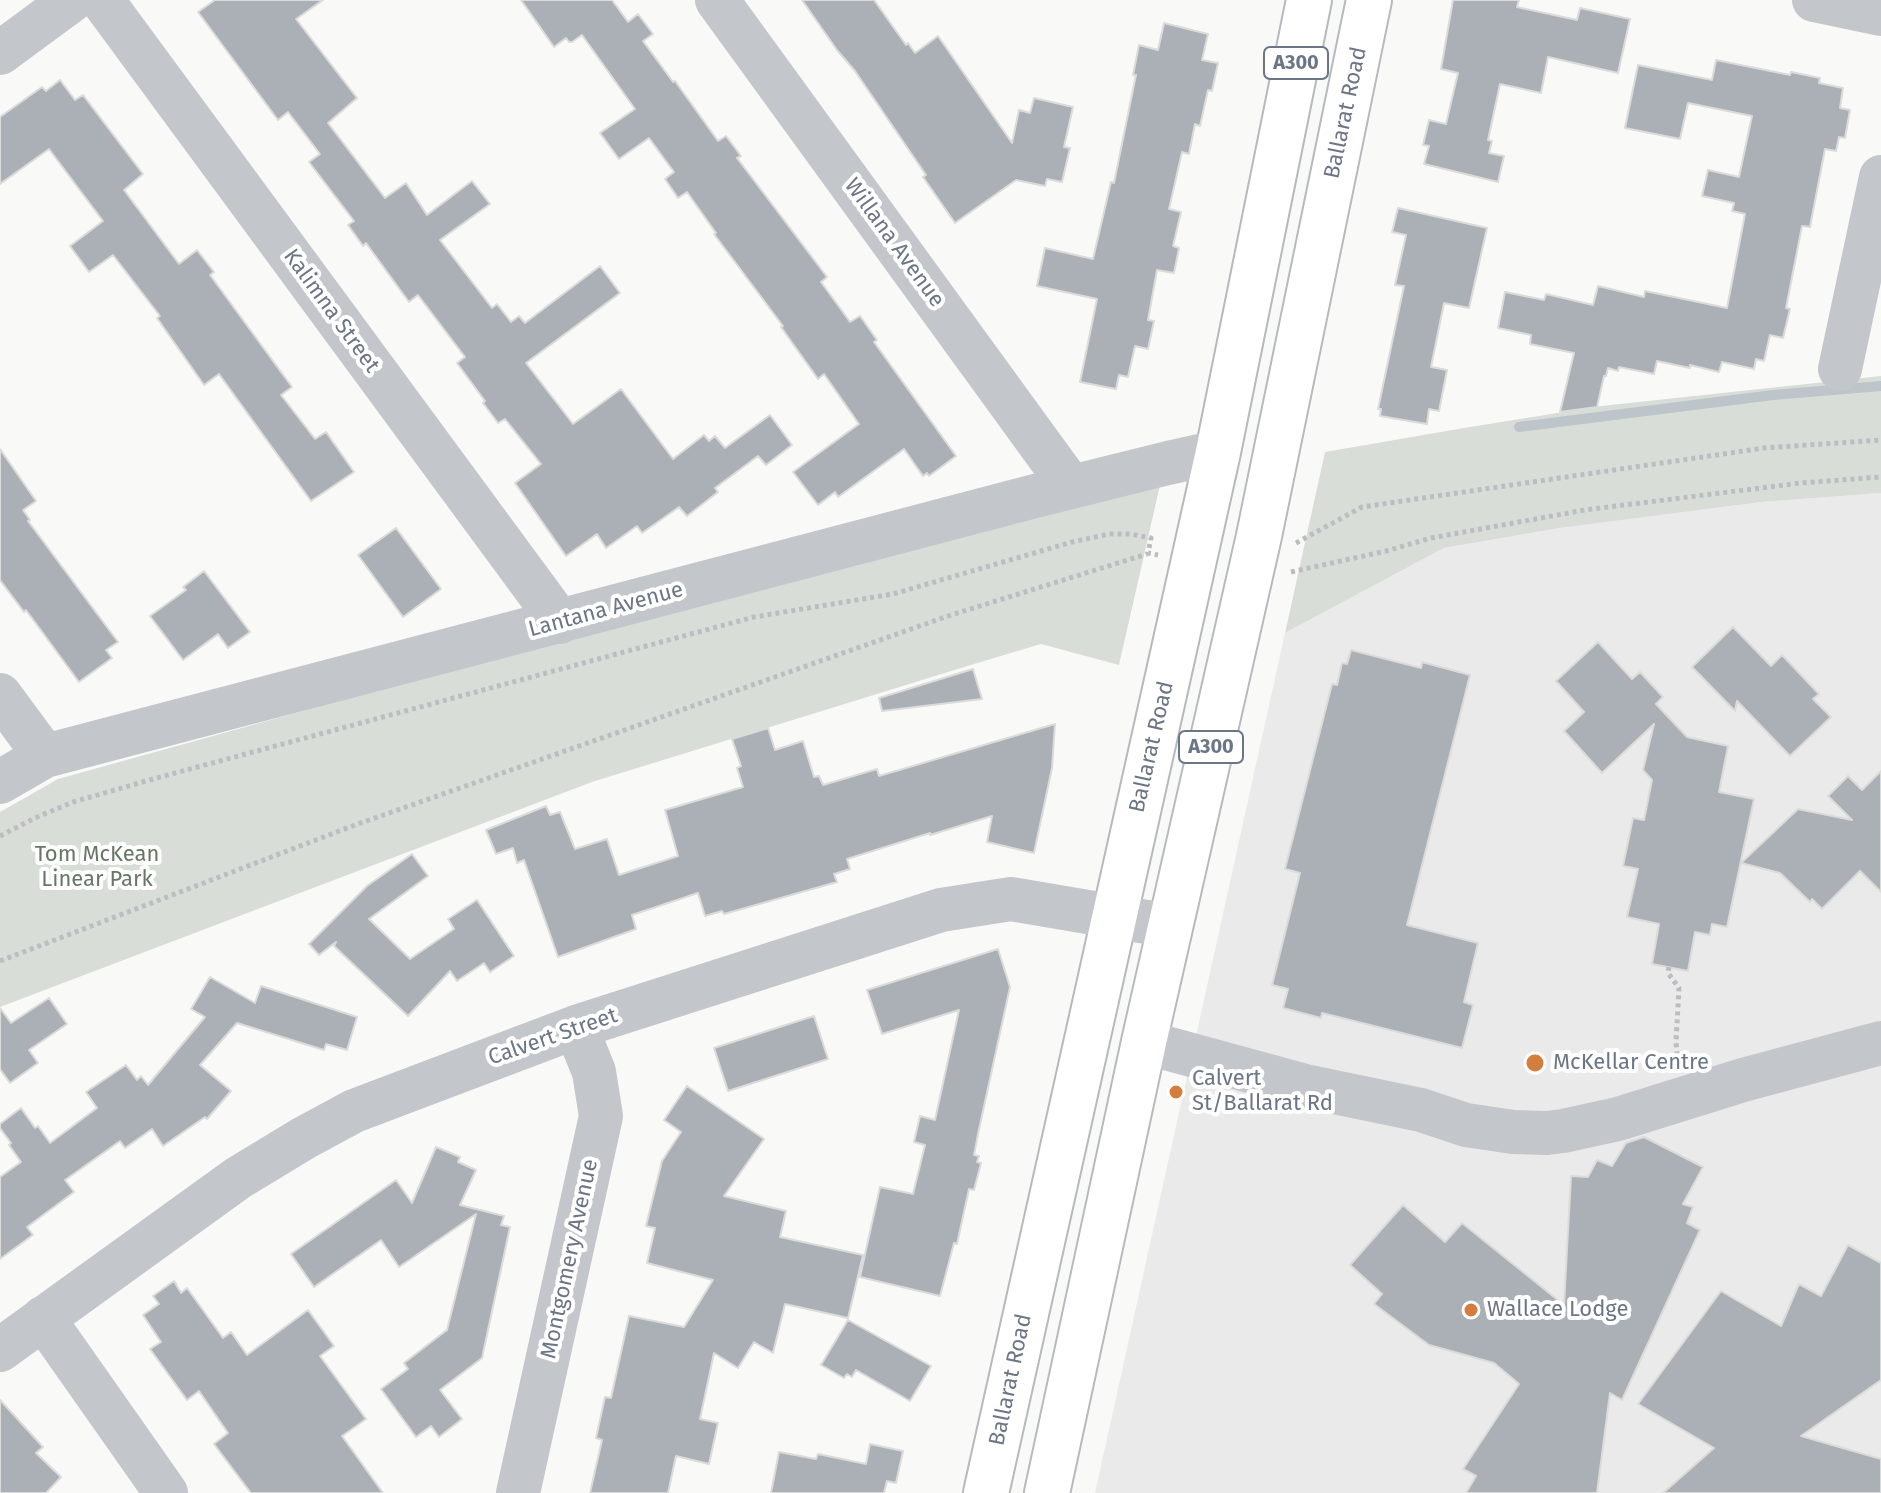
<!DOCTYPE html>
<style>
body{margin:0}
canvas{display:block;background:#f9f9f7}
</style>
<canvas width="1881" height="1493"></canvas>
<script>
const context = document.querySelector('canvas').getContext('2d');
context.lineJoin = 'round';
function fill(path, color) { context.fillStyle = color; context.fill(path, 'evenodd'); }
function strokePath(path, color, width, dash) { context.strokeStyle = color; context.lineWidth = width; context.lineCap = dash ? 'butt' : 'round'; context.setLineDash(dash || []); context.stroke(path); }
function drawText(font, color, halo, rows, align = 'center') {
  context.font = font + ' "Fira Sans",sans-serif'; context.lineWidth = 8; context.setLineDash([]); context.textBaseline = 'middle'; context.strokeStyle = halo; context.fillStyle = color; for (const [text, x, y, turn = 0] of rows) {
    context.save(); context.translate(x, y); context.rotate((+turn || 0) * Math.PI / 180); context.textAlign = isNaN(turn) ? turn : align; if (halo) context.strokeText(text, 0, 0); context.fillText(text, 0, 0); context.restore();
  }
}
fill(new Path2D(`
 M1881,493V1493H1095L1285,633L1444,548L1560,528L1762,502Z`), '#eaeaea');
fill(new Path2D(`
 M1881,376V493L1762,502L1560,528L1444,548L1285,633L1325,452L1464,428L1601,406Z
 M1163,472L1119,665L1041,644L974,664L592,782L0,1007V812L58,779Z`), '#d8ded7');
strokePath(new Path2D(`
 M1519,427L1773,395L1881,386`), '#bdc4ca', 10);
const building = new Path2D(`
 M215,0H323L296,19L357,98L328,123L385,198L406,183L427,215L472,181L490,204L440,240L492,308L497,304L511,322L519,316L525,323L600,266L620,293L526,363L573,424L621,389L673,459L704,435L709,441L715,436L725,448L770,415L792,445L766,465L758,456L715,488L718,492L687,516L679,507L642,533L637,526L606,548L597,534L566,556L515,483L541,464L505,419L498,423L483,403L485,401L457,363L465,357L418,295L409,302L366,243L363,246L348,225L354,221L309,162L320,154L288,112L278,120L198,12Z
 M521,0H612L628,22L638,14L653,34L643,41L673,82L675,81L718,141L726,136L741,156L737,158L827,277L821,282L850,322L860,316L877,340L874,342L956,456L929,476L927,473L923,476L904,449L838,497L835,492L818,505L793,472L859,424L824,374L818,379L781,327L783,326L714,234L716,233L687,192L678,198L665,179L674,172L649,138L619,159L600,133L635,109L582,35L572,42H569L566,38L554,47Z
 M802,0H874L906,45L908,43L915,53L938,36L1012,143L1019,110L1030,113L1034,98L1073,107L1064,147L1070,148L1062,182L1047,179L1045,186L1016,180L955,223L923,177L926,175L855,71L837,50Z
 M1453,0H1519L1517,7L1577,20L1580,8L1630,19L1618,73L1548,57L1541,93L1500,84L1488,140L1492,141L1489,153L1504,156L1498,182L1424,164L1429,146L1423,145L1429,120L1446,124L1458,73L1441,69Z
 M1164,23L1208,34L1202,60L1218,63L1212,91L1208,90L1200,126L1195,124L1189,154L1182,152L1169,209L1181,212L1173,246L1179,248L1174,273L1157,270L1148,320L1154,321L1148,349L1135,346L1128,377L1119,375L1116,389L1080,382L1097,299L1037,286L1045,248L1093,259L1111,182L1114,183L1136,75H1133L1139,45L1158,50Z
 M1716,60L1790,75L1791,72L1820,78L1819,83L1843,88L1840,108L1850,110L1845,138L1839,137L1836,151L1825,149L1810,227L1802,226L1786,308L1790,309L1783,338L1770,335L1764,361L1756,359L1754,369L1722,362L1719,372L1690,365V368L1657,361L1654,374L1619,367L1618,371L1608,368L1606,376H1604L1597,407L1560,412L1574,353L1530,344L1531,335L1498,328L1505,292L1544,300L1546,294L1593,305L1598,286L1644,297L1645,291L1727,308L1745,214L1732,211L1734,203L1702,196L1708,170L1739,177L1752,116L1688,103L1680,139L1625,128L1638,65L1712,80Z
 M60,80L75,100L83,95L143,174L124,190L179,264L197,250L214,272L210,275L292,387L281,395L315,439L326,432L354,472L311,501L219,374L204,385L157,318L160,316L113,255L89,272L70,246L103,221L49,149L0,184V117L42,87L46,91Z
 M1398,208L1487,228L1469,308L1444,303L1431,367L1447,370L1439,411L1429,409L1427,424L1380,416L1381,409H1378L1404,286L1395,285L1406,235L1392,232Z
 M0,449L36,501L23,510L30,520L28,521L118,642L106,650L112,658L79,682L26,610L24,612L0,580Z
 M396,528L441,589L403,617L358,555Z
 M204,571L250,632L228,648L218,634L183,660L150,616L186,590L183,587Z
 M1733,627L1771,666L1782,655L1819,694L1813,699L1831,717L1790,756L1737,701L1735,711L1692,667Z
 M1598,642L1632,679L1640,672L1663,697L1656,704L1687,737L1728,746L1719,792L1754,799L1727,927L1712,924L1710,935L1695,932L1688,971L1652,964L1659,924L1627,917L1638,869L1623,866L1633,818L1644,820L1652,780L1643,770L1654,724L1602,773L1564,731L1584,712L1556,681Z
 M1351,650L1421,668L1422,662L1470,675L1407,925L1478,943L1464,1002L1473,1005L1462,1048L1322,1013L1321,1018L1283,1008L1288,989L1272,985L1300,873L1285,869L1332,684L1337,685L1342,663L1347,664Z
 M973,669L982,699L882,711L879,698Z
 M1055,724L1052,768L1034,853L987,842L992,816L930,835V833L847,859L850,869L834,874L837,882L724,914L722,911L705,916L698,893L632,915L636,929L558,957L524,860L517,863L513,848L496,854L486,830L546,806L550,815L560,812L575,849L607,839L619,875L678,856L665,810L743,787L737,768L741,766L732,739L768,728L775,750L803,741L814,777L819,776L823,785L877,769L879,776Z
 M1881,771V892L1860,871L1822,909L1812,899L1810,902L1780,873L1741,863L1798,809L1852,820L1828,796L1848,776L1862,790Z
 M412,854L428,876L369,919L410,959L454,929L448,919L477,900L514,956L490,972L484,963L457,981L450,971L408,1016L334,946L336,942L319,955L309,944L367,886Z
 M998,949L1010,987L978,1134L974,1155L979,1156L977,1162L981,1163L974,1190L969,1189L957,1244L954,1243L940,1296L860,1277L880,1187L913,1194L925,1145L914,1142L920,1116L935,1120L959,1010L882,1034L867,990Z
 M210,977L255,1003L261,986L357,1017L347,1050L326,1044L324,1050L237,1023L200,1065L231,1091L207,1119L205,1117L163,1146L152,1129L125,1148L120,1141L65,1180L74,1192L27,1227L33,1235L0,1259V1177L21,1162L9,1145L11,1143L0,1128V1124L21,1108L35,1128L38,1126L50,1143L97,1108L86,1092L126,1065L137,1080L141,1076L148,1085L205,1017L191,1009Z
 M49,998L67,1024L29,1050L38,1063L10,1083L0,1069V1008L11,1023Z
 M814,1016L828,1059L728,1091L714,1048Z
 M687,1086L764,1139L724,1196L786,1211L780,1237L863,1255L848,1318L785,1304L773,1353L754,1342L738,1368L714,1353L700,1419L718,1423L709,1464L676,1456L668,1493H590L602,1440L596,1438L605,1397L611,1398L629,1316L684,1327L713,1280L647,1263L655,1228L646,1226L662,1161L681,1132L664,1120Z
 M1644,1137L1703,1167L1683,1204L1693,1207L1687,1223L1700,1230L1622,1400L1610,1393L1597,1493H1466L1476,1476L1463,1469L1519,1384L1494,1363L1429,1345L1374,1304L1382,1294L1350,1265L1403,1205L1445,1242L1462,1223L1564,1305L1571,1176L1588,1177L1597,1160L1612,1166L1626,1143Z
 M436,1147L460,1157L458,1162L476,1170L460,1205L504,1216L501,1225L510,1227L482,1358L440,1390L462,1419L439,1437L431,1426L416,1437L381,1389L408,1369L404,1363L447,1330L476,1214L399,1267L381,1240L314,1287L291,1254L396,1180L412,1203Z
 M1848,1245L1881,1263V1380L1801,1436L1881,1459V1493H1663L1714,1448L1638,1404L1721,1291L1781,1326L1799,1284L1821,1296Z
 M174,1281L181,1293L187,1288L223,1338L231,1332L247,1355L308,1310L334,1346L320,1356L366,1419L342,1436L383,1493H251L214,1444L228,1433L199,1391L187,1400L150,1349L161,1342L143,1315L159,1304L153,1296Z
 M848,1320L931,1366L910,1401L856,1370L852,1377L847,1374L844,1378L821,1365Z
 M0,1400L43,1447L36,1453L61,1477L46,1493H0Z
 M870,1444L903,1451L896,1483L887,1481L884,1493H771L779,1452L816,1459L818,1454L866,1464Z`);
fill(building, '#abb0b7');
strokePath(building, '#dbdbd9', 2);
const highway = new Path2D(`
 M986,1493L1218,452L1309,0
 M1047,1493L1144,1042L1259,536L1369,0`);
strokePath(highway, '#b6b9bd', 48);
strokePath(new Path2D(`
 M1296,543L1362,507L1764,448L1881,440
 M1291,572L1386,551L1431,538L1585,510L1800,483L1881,477
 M0,836L35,818L73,802L153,779L754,617L893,594L1072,542L1109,534H1130L1151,538L1148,553L1158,555
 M0,961L355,825L951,615L1147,554
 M1669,967L1668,973L1679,988L1676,1042L1678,1062`), '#bbbdc0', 5, [4, 4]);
strokePath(new Path2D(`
 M102,0L560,622
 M717,0L1071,487
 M1814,0L1881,14
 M0,53L72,0
 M1840,369L1881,177
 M0,695L45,756
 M0,782L45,756L1035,496L1168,463L1218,452
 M1144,1042L1305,1086L1421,1110L1466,1125L1513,1132L1547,1133L1563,1131L1618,1119L1743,1080L1881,1043
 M43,1318L166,1493
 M0,1350L238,1178L304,1138L354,1111L576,1027L941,910L1011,899L1170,926
 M518,1493L601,1116L594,1072L576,1027`), '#c3c6ca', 44);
strokePath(highway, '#fff', 44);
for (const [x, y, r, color] of [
 [1535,1063,10,"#d47d3d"],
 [1176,1092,8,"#d47d3d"],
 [1471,1310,8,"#d47d3d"]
]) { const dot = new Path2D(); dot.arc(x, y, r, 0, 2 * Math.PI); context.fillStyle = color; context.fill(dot); strokePath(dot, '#fff', 3); }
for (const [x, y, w] of [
 [1296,63,64],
 [1211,747,64]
]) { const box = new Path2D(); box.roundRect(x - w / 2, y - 16, w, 32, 6); context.fillStyle = '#fff'; context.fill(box); strokePath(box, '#6b7586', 2); }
drawText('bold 20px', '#6b7586', null, [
 ["A300",1296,63],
 ["A300",1211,747]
]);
drawText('22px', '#6b7586', '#fff', [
 ["Ballarat Road",1346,113,-78],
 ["Willana Avenue",894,243,54],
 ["Kalimna Street",331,311,54],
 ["Lantana Avenue",606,610,-15],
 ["Ballarat Road",1152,747,-77],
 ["Calvert Street",553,1037,-19],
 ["Montgomery Avenue",570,1259,-78],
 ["Ballarat Road",1011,1380,-78]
]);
drawText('22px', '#667865', '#fff', [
 ["Tom McKean",97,855],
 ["Linear Park",97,880]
]);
drawText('22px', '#6b7586', '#fff', [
 ["McKellar Centre",1553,1063],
 ["Calvert",1192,1079],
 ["St/Ballarat Rd",1192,1104],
 ["Wallace Lodge",1487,1310]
], 'left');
</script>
